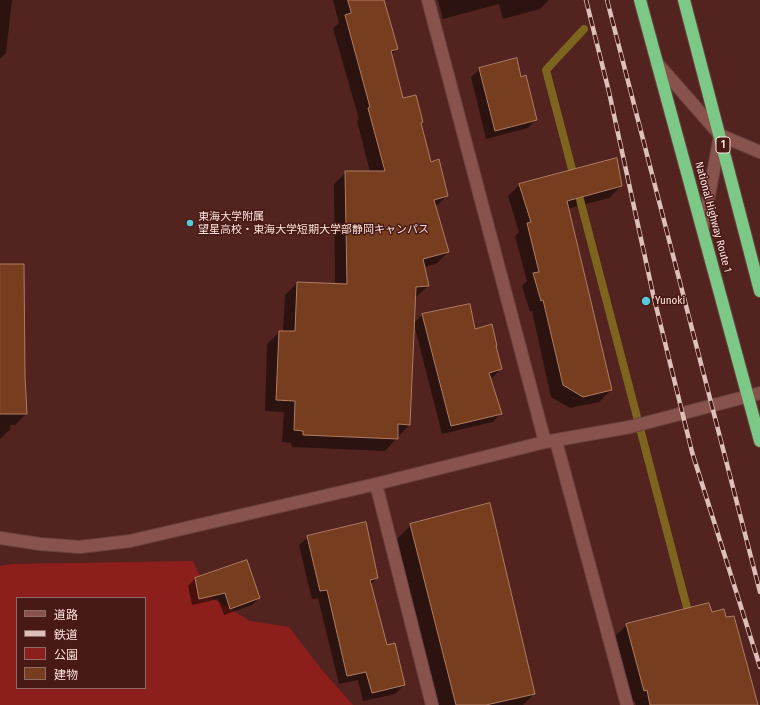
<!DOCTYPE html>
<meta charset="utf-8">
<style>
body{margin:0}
#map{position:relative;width:760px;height:705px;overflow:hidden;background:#53241f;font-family:"Fira Sans Condensed","Noto Sans JP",sans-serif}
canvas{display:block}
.legend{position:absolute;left:16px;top:597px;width:130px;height:92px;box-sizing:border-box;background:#481915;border:1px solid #906a66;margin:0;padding:5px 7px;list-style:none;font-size:12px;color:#fde3df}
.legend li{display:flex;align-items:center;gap:8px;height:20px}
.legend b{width:20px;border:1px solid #906a66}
</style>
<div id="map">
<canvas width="760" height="705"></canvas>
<ul class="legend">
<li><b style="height:5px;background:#88534c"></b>道路</li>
<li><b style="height:5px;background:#dec0bb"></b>鉄道</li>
<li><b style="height:11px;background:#8c1f1b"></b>公園</li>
<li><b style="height:11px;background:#763d1e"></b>建物</li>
</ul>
</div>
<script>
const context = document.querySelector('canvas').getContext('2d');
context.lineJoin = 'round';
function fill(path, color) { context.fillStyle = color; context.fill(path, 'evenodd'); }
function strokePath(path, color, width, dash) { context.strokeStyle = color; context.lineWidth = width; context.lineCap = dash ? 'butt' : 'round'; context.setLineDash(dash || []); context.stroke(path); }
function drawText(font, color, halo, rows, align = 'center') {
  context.font = font + ' "Fira Sans Condensed","Noto Sans JP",sans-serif'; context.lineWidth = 3; context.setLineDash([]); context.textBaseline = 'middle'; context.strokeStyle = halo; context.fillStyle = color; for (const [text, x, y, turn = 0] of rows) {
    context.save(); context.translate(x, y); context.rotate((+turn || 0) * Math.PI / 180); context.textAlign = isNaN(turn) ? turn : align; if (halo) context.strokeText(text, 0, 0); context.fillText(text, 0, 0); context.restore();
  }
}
fill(new Path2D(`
 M193,561L209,596L250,621L289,627L322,670L353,705H0V566L12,564ZM17,598H145V688H17Z`), '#8c1f1b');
fill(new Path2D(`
 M0,0H12L6,53L0,59V62Z
 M333,0H383L397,49L391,55L402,99L420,124L430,163L447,196L435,207L448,252L436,264L424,267L428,286L415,298L414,323L422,315L474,330L495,347L501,369L493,377L490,378L501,413L493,422L442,434L414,324L409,425L385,451L292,447L291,443L282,442L284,412L265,411L267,344L279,332H283L285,295L297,283L335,284L334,184L346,172H370L357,121L359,119L333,28L339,23Z
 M438,0H549L540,9L503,19L499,4L443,19Z
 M480,69L520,78L536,120L528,128L486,139L471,77Z
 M520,184L621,186L609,198L567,209L611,390L599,402L570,408L551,397L532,311L530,312L522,286L527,281L515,236L519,232L508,196Z
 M0,265L24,376L26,414L15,425H10V429L0,439Z
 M411,525L534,694L523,705H438L397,539Z
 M308,537L377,578L370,585L386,646L404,685L395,694L363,701L358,680L339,684L318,598L312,599L299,545Z
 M195,579L259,598L252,605L224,615L218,599L192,605L188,586Z
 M711,613L757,705H636L635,701L632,702L615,636L627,625Z`), '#0007');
strokePath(new Path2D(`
 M584,29L546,70L690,619`), '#7d641f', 8);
const building = new Path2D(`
 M348,0H384L398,49L391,51L403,98L416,95L423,122L421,123L431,162L439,159L448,196L434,200L449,252L423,259L429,286L416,287L410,425L398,424V439L303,435V431L294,430L295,401L276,400L279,331H295L297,282L347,284L345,171H385L368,108L370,107L345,15L351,13Z
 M517,58L521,77L526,75L537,120L495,131L479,68Z
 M617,158L622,186L567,201L612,390L583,397L563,385L543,300L541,301L533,273L539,272L527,223L531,222L519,184Z
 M0,264H24L25,376L27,414H0Z
 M470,304L475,329L492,324L497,346H496L502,369L489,373L502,414L451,426L422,314Z
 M490,503L535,694L486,705H456L410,524Z
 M366,522L378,578L370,580L387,645L395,643L405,685L372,693L366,672L347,676L327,590L320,591L307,536Z
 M247,560L260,598L230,609L225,593L199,599L195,578Z
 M709,603L712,612L724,609L726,617L734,616L758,705H650L647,690L644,691L626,624Z`);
fill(building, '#763d1e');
strokePath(building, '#af7d64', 1);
const minor = new Path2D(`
 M428,0L545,442
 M657,63L720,135L760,152
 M703,227L720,136
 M556,441L627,705
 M376,484L432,705
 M0,538L40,544L80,547L130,541L376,484L545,442L630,427L760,393`);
const highway = new Path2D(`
 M640,0L760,441
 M684,0L760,291`);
strokePath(minor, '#6a423f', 14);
strokePath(highway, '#6a423f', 14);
strokePath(minor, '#88534c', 12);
strokePath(highway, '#7cc987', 12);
const rail = new Path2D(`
 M586,0L609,92L653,294L692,452L760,667
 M607,0L760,592`);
strokePath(rail, '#dec0bb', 4.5);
strokePath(rail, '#481915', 3, [9]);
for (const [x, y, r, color] of [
 [190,223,4,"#53cbdb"],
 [646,301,5,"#53cbdb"]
]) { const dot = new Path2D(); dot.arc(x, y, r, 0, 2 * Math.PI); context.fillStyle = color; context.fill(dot); strokePath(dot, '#481915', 1.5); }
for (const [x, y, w] of [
 [723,145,14]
]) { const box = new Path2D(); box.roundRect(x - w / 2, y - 8, w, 16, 3); context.fillStyle = '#481915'; context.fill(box); strokePath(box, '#fde3df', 1); }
drawText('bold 10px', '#fde3df', null, [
 ["1",723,145]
]);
drawText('11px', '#fde3df', '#481915', [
 ["東海大学附属",198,217],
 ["望星高校・東海大学短期大学部静岡キャンパス",198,230],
 ["Yunoki",655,301]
], 'left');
drawText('11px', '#fde3df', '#481915', [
 ["National Highway Route 1",713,217,75]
]);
</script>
